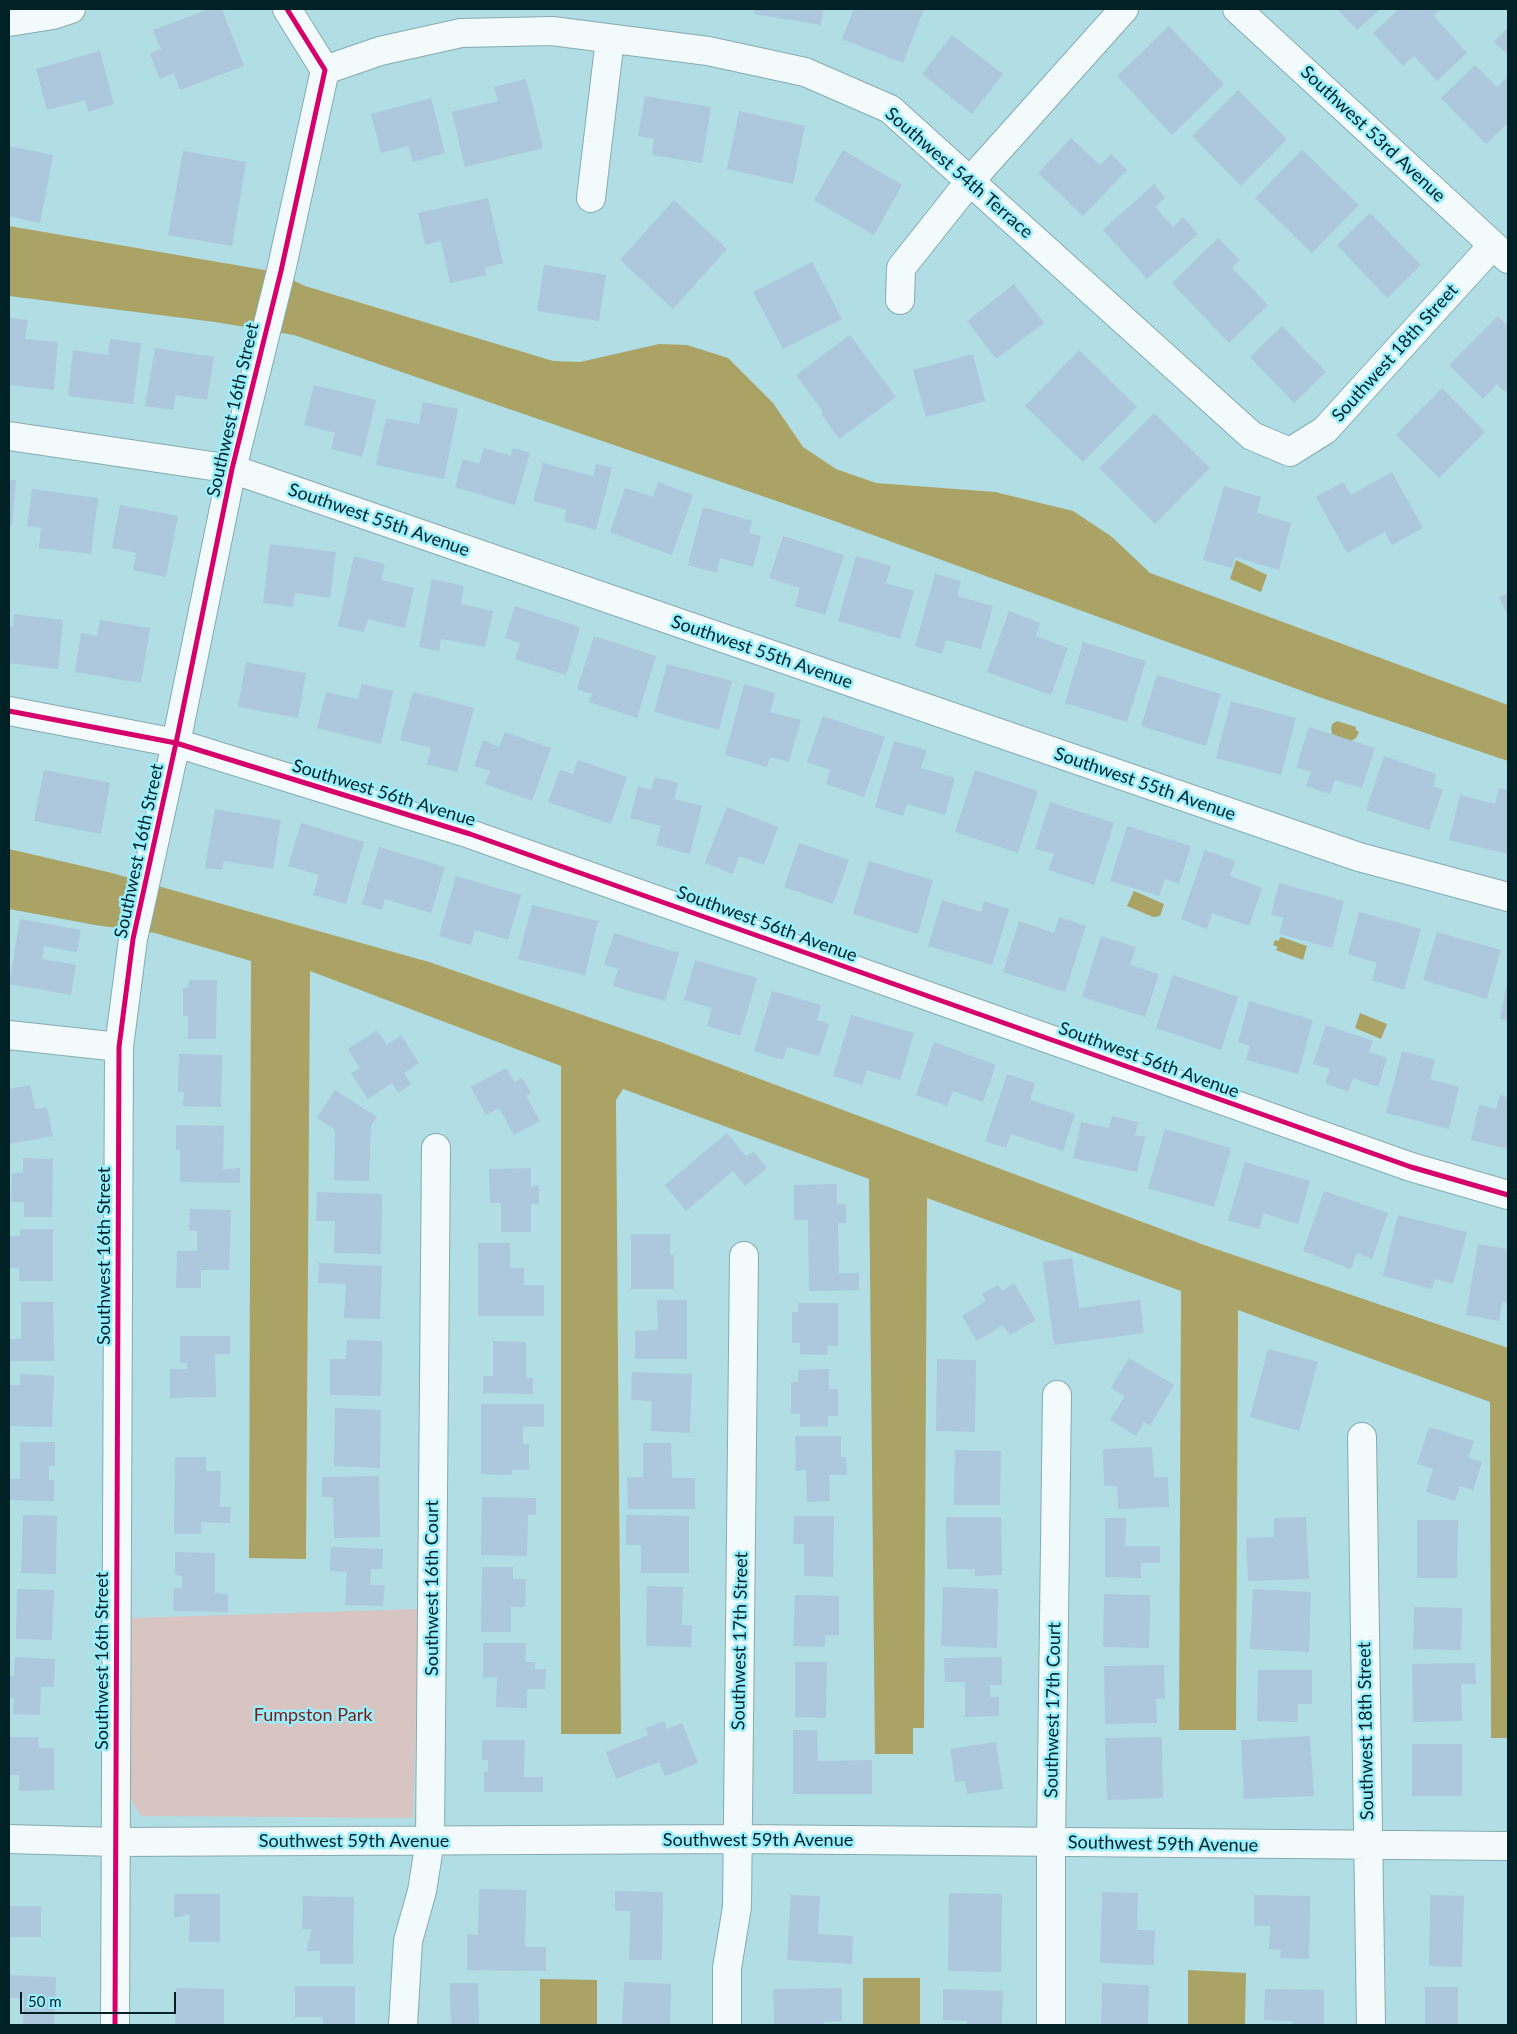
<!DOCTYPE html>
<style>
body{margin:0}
#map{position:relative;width:1517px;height:2034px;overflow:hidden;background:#b1dee5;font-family:Lato,sans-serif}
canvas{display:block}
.frame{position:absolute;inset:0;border:10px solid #002227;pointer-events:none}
.scale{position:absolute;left:20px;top:1992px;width:156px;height:22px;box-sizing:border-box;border:2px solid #002227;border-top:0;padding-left:6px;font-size:15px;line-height:18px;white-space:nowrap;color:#002227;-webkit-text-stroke:4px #9beefb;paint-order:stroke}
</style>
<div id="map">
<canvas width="1517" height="2034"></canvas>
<div class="frame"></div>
<div class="scale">50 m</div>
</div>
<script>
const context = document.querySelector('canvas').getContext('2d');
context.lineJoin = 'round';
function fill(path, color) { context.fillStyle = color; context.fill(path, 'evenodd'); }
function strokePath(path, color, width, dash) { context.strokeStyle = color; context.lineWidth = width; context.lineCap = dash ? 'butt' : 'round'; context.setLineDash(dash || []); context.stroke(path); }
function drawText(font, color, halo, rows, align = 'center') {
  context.font = font + ' Lato,sans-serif'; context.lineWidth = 5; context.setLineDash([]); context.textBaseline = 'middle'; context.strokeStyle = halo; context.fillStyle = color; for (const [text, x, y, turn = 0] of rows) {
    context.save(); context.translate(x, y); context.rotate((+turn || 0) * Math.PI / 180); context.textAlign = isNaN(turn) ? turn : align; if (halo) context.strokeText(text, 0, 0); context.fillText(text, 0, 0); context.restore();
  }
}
fill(new Path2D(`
 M419,1609L413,1818L141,1816L127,1793L130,1618Z`), '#d8c5c2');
fill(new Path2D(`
 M9,226L276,272L305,286L553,361L580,362L659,344L687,345L728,358L773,403L803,447L836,469L876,483L995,492L1073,511L1112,537L1150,573L1508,705V761L1319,697L826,518L294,335L215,322L9,296Z
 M1236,560L1267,575L1261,592L1230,579Z
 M1337,721L1356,727V730L1359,732L1356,738L1351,741L1332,734C1331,727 1330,724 1337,721Z
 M9,849L108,872L429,962L661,1042L1204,1245L1508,1348V1738H1491L1490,1402L1238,1310L1236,1730H1179L1181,1291L927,1198L924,1728H913V1754H875L869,1179L623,1089L616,1100L621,1734H561V1066L310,971L306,1559L249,1558L251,961L155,933L95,925L9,909Z
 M1134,891L1164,904L1160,916L1153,917L1127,906Z
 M1281,937L1307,946L1303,960L1276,950L1278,947L1273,945L1275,940L1278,941Z
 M1360,1013L1387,1024L1381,1039L1355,1028Z
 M1188,1970L1246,1973L1245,2025H1188Z
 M863,1978H920V2025H863Z
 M540,1979L597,1980V2025H540Z`), '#aba265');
fill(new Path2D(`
 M209,9H222L244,66L180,90L174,73L160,79L150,54L161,49L153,30Z
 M755,9H823L821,25L754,14Z
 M854,9H924L903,63L842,39Z
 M1337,9H1380L1357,30Z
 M1399,9H1441L1434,16L1467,53L1437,81L1414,56L1403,66L1373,33Z
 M1169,26L1224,84L1172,135L1117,76Z
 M1508,27V55L1494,42Z
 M952,35L1003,74L972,114L922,74Z
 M100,51L114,104L88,112L85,100L47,110L36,69Z
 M1475,65L1497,87L1508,76V123L1486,144L1441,98Z
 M526,79L543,148L465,167L452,112L498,101L494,87Z
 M1238,90L1287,139L1241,186L1192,136Z
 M645,96L711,107L702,163L652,155L654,139L638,136Z
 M431,98L445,153L413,162L408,146L381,153L371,114Z
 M739,111L805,126L793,184L727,169Z
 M1071,138L1100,165L1111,154L1127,170L1083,216L1038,173Z
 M9,146L53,155L40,223L9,216Z
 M843,150L902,185L874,235L814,200Z
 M1302,150L1359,205L1312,253L1255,198Z
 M183,151L246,162L232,246L168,235Z
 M1154,184L1165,198L1155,207L1173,227L1183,217L1198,234L1147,279L1103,230Z
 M488,198L503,263L485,268L486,275L450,283L441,241L425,245L418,213Z
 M674,200L727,249L673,309L620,260Z
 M1370,213L1421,265L1387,298L1337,245Z
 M1218,238L1240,260L1232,268L1268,305L1229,343L1172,283Z
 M812,262L842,319L783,349L753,292Z
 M544,265L606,275L599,321L537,311Z
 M1014,284L1044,323L996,359L967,321Z
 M1498,316L1508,326V389L1505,392L1497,384L1483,399L1449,365Z
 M9,318L28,320L25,339L58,342L54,390L9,385Z
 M1282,326L1326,372L1294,403L1250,357Z
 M850,335L896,397L839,439L821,414L823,412L796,375Z
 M110,339L141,343L133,404L68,396L73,350L108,355Z
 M155,348L214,357L207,400L176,395L173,410L145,406Z
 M1079,350L1137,407L1083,462L1025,406Z
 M973,354L985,401L926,417L913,370Z
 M314,385L376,400L362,457L331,449L335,433L304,425Z
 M1442,388L1485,432L1439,478L1396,435Z
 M423,402L458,409L444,479L376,465L386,418L419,424Z
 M1154,413L1210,468L1155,524L1099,468Z
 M484,448L511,456L513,448L530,453L515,505L455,487L463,459L479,464Z
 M543,463L593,476L596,464L612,468L596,530L564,521L567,510L533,501Z
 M1392,472L1423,528L1392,545L1385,532L1347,553L1316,497L1343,482L1351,495Z
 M9,480H16L12,526L9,525Z
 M658,482L693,495L672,555L610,532L625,488L653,497Z
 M1224,486L1261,497L1257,513L1291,523L1279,570L1235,557L1232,568L1203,560Z
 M32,489L98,498L91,554L39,548L41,528L27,526Z
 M120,505L178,516L166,577L133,570L136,553L112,548Z
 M703,507L752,521L749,533L761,536L753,567L720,558L717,573L688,565Z
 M783,536L844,555L825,615L795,606L800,588L769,578Z
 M270,544L336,552L330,598L295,593L293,607L263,603Z
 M354,556L385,564L381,580L414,588L405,628L368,619L364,632L338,626Z
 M856,556L891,566L886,583L914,591L900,639L838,621Z
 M935,574L961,581L957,596L993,606L981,649L946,640L942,654L915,646Z
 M432,579L464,586L461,604L493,611L485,647L441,639L439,651L419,647Z
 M1508,593V611L1506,612L1499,597Z
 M515,606L580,627L566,675L515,659L520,643L505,638Z
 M1009,611L1040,623L1036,636L1068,648L1051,695L987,672Z
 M14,614L63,620L58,669L9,663V626L13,627Z
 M100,620L150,628L141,683L75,672L81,633L97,636Z
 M594,636L656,656L637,718L589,702L592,694L577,689Z
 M1083,642L1146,661L1127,722L1065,703Z
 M246,662L306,673L298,718L238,707Z
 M667,664L732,681L719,730L654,712Z
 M1157,675L1221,694L1206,746L1141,726Z
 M362,684L393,691L381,744L317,728L326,692L358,699Z
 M744,684L775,693L770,712L801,720L789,762L770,757L767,767L725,755Z
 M413,692L474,708L457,772L427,764L431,748L400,740Z
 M1231,701L1296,718L1281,775L1216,758Z
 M823,716L885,737L864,797L826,784L830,770L807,762Z
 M1309,727L1375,748L1362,788L1335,780L1330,794L1306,786L1311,772L1296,767Z
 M505,732L551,748L532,801L485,784L490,771L474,766L483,740L499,747Z
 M894,741L927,750L921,768L955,778L945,815L907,804L903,816L875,807Z
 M1384,756L1436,774L1433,786L1443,790L1429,830L1366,810Z
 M578,760L627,777L611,824L548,802L560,770L573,774Z
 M44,770L110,783L101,834L34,821Z
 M975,770L1038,791L1018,853L955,832Z
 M655,777L678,783L674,799L702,806L690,854L656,845L661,826L630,818L638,786L651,790Z
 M1499,788L1508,790V854L1449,840L1460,795L1495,804Z
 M1050,802L1114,823L1094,885L1048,870L1054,854L1035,849Z
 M727,807L778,827L764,865L739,856L733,874L705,863Z
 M215,809L281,820L273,869L224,861L222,870L205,868Z
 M301,823L364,842L346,904L313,895L319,875L288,866Z
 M1127,826L1191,846L1179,884L1165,879L1159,896L1110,881Z
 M799,843L849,860L833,904L784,887Z
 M379,847L445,867L431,913L385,899L382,910L362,904Z
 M1205,850L1235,861L1230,876L1262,888L1249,926L1212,913L1207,929L1181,919Z
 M869,861L933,880L918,934L853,914Z
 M456,876L521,895L508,940L475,930L471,945L439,936Z
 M1279,883L1344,901L1332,948L1279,934L1284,918L1271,915Z
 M942,900L981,912L984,901L1009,909L992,965L928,946Z
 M532,905L598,921L585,975L518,959Z
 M1359,912L1421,929L1404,990L1372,980L1377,963L1348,954Z
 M1059,917L1086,926L1065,992L1003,972L1019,921L1054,933Z
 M20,919L81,930L77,952L44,946L42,959L76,965L71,995L9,984Z
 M1437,932L1501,950L1487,999L1423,980Z
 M614,933L679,953L665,1001L613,986L618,969L604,965Z
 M1101,936L1136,947L1130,965L1159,974L1145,1017L1082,997Z
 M695,960L757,978L740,1036L707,1026L712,1008L684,1000Z
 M1173,975L1238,997L1221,1050L1156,1028Z
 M189,980H217L216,1039H188V1016H183V988H188Z
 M1507,982H1508V1021L1500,1019Z
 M772,991L821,1005L817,1020L829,1024L819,1056L787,1047L783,1060L754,1051Z
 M1249,1001L1313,1020L1298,1074L1246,1060L1250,1046L1238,1042Z
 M851,1015L914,1033L900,1080L867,1070L862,1085L833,1076Z
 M1326,1025L1373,1041L1369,1052L1387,1058L1378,1087L1353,1078L1348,1092L1325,1083L1330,1069L1313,1064Z
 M377,1030L387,1045L401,1035L419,1063L404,1073L411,1084L398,1093L392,1083L368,1099L351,1073L360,1068L348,1049Z
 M934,1042L996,1065L983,1102L953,1091L947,1106L916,1095Z
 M1402,1051L1435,1060L1430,1079L1459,1087L1449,1129L1386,1113Z
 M179,1054L222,1055L221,1107L183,1106L184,1092H178Z
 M506,1068L514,1082L522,1078L531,1093L526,1096L540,1121L514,1135L499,1108L486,1115L471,1087Z
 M1007,1074L1035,1083L1030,1100L1075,1114L1063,1151L1011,1134L1006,1148L985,1141Z
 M30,1085L35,1109L47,1107L53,1136L9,1144V1089Z
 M335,1090L377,1117L371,1126L369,1181L334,1180L335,1130L317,1118Z
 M1500,1095L1508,1097V1149L1471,1140L1479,1105L1496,1109Z
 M1112,1116L1138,1122L1135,1135L1145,1137L1137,1172L1073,1158L1081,1122L1109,1128Z
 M176,1125L224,1126L223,1169L240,1168V1183L180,1182V1150H176Z
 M1165,1129L1231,1148L1214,1207L1148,1188Z
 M727,1133L746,1156L754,1152L767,1168L745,1186L733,1171L686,1211L665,1185Z
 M23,1158L53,1159L52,1217H24V1202H11L12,1173H23Z
 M1245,1162L1310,1181L1298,1224L1263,1213L1259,1229L1228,1220Z
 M531,1168V1187L539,1185V1204H531V1232H501V1203H490L489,1169Z
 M837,1184V1204H846V1223H838L839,1273H859V1290L809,1291L808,1220H794V1185Z
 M1324,1191L1388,1213L1372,1259L1357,1253L1351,1269L1303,1251Z
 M317,1192L382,1194L381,1254L334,1253L335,1221H316Z
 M190,1209L231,1210L229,1270H201V1288H176L177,1251H197V1231H189Z
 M1398,1215L1467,1232L1453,1284L1435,1279L1432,1289L1383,1276Z
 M20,1229H53V1281H19V1268H9V1236H20Z
 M631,1234H670V1255H674V1289H631Z
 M478,1243H510V1268H524V1285H544V1316H478Z
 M1478,1244L1508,1249V1303L1502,1302L1499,1321L1466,1315Z
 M1072,1258L1079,1308L1140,1300L1144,1333L1054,1345L1043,1262Z
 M319,1263L382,1266L380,1319L344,1318L346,1284L318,1283Z
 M1014,1283L1036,1320L1010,1335L1003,1325L977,1341L962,1316L986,1301L982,1294L998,1285L1002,1291Z
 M657,1300H687V1359H635V1331L658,1330Z
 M21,1302H53L54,1361H9V1339H21Z
 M798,1303H838V1346L828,1345L827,1355L800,1354V1343H792V1312H798Z
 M180,1336H230V1354H215L216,1397L170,1398V1369H187V1363H180Z
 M347,1340L382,1341L381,1396L330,1395V1359H346Z
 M493,1341L526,1342V1378H533V1394L483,1393V1376H493Z
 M1268,1349L1318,1362L1299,1431L1250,1417Z
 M1129,1358L1174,1385L1150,1426L1144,1422L1136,1436L1110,1420L1125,1396L1111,1388Z
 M937,1359L976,1360L975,1432L936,1431Z
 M829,1369V1389H838V1416H828V1426L800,1427V1414H791V1382H798V1370Z
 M632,1372L692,1374L690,1433L651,1431L652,1401L631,1400Z
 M20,1374L54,1376L52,1427L9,1426V1385H20Z
 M481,1404H544V1427L523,1426V1444H529V1470H512V1475L481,1474Z
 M335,1408L381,1410L380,1468L334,1466Z
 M1429,1427L1474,1441L1468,1457L1482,1462L1473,1490L1460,1486L1455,1501L1426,1492L1433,1469L1417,1464Z
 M795,1436H841V1457H846L847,1475H829L830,1501L807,1502L806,1470L796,1471Z
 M20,1442H55V1466H49V1480H54V1501L9,1500V1479H20Z
 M643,1443H671L672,1478H695V1509H628L627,1477H643Z
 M1152,1447L1154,1478L1168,1477L1169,1507L1118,1509L1117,1486H1104L1103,1449Z
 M955,1450L1001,1451L1000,1505H954Z
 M175,1457H206V1471H221L220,1507H231L230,1523L201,1522V1534H174Z
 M379,1476L380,1537L334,1538L333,1497H322V1477Z
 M482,1497L536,1498V1515H528L527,1556L481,1555Z
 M23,1515L57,1516L56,1574L21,1573Z
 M626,1515L689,1516V1573H641V1545H626Z
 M794,1516H834L833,1577L804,1576V1544H793Z
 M946,1517H1001L1002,1575L975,1576V1569H947Z
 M1306,1517L1309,1579L1248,1581L1246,1538L1274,1537V1518Z
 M1105,1518H1126L1125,1546H1160V1563H1141V1578L1105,1577Z
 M1417,1520H1458L1457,1578H1417Z
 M331,1547L383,1549L382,1569H371L370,1585H385L383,1606L345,1605L347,1572L330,1571Z
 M175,1552L215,1553V1593L228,1594V1612L173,1611L174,1588H182V1576L175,1575Z
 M482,1567H513V1579H526L525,1607H511V1632H481Z
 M647,1586L683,1587L682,1625H692L691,1647L646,1646Z
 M943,1587L998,1589L997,1648L941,1646Z
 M17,1589L54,1590L52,1640L16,1639Z
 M1253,1589L1311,1592L1309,1652L1250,1649Z
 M1104,1594L1150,1595L1149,1648L1103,1647Z
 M795,1595L839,1596V1635H825V1647L793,1646Z
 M1414,1607L1462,1608L1461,1650L1413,1649Z
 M483,1643H526L525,1662H535V1669H546L545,1689H527V1708L496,1707L497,1677L483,1678Z
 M15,1657L55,1659L54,1687H41L40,1715L13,1714L14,1698H9V1676H14Z
 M1002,1657V1685H990V1697H999V1716L965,1717V1682H945L944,1658Z
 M795,1662H827L826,1718L795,1717Z
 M1475,1663L1476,1684H1461L1462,1721L1413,1722L1412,1664Z
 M1164,1665L1165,1699H1156L1157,1723L1105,1724L1104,1666Z
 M1258,1670H1312V1704H1298V1722L1257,1721Z
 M664,1721L667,1729L682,1723L698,1763L665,1776L659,1762L616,1779L606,1752L648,1735L646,1728Z
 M793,1730H817L818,1761L872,1760V1794H793Z
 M1310,1736L1314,1796L1244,1799L1241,1740Z
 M9,1737H38L39,1748H54V1790L19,1791V1775H9Z
 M1162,1737L1163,1798L1107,1800L1105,1738Z
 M482,1740H525L524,1777H543V1792H484V1772H488V1760H482Z
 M996,1742L1003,1789L967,1794L965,1781L955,1782L950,1749Z
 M1412,1744H1462V1796H1412Z
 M479,1889L526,1890L525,1947H546V1971L467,1970V1934L478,1935Z
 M615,1891L663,1892L662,1960H629L630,1911H615Z
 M1102,1892L1138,1893L1137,1930H1155L1154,1965L1100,1963Z
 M949,1893L1002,1894L1001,1972L948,1971Z
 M174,1894H220V1942H189L190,1914L174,1918Z
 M791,1895L820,1896L818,1934L853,1936L852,1964L787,1960Z
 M1254,1895L1310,1896L1309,1959L1280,1958L1281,1950L1269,1949L1270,1926H1254Z
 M1430,1895L1464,1896L1462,1967L1429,1966Z
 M303,1896L354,1897L353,1964H320V1951H306L312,1929H302Z
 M9,1906H41V1937H9Z
 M9,1975L56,1977L54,2025H23L24,1998H9Z
 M624,1982L671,1984L670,2025H622Z
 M450,1983H478L479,2025H451Z
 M1102,1983L1149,1985L1148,2025H1101Z
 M295,1986H355V2025H323V2017H295Z
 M1425,1987H1458V2025H1425Z
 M176,1988L224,1989V2025H175Z
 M842,1988V2021L824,2022V2025H774L773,1989Z
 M943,1989L1003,1991L1002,2025H967V2021L943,2020Z
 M1265,1989L1324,1990V2025H1292V2021L1264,2020Z`), '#adc7dc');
const minor = new Path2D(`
 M1237,9L1508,259
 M9,22L53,15L71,9
 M325,70L380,51L461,33L552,31L708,51L805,72L890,109L1252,436L1290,452L1325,430L1493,245
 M591,198L610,39
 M900,300L901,268L970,181L1124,9
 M9,436L232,469L1359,857L1508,897
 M9,711L176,743L470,834L1411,1167L1508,1195
 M9,1035L119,1047
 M1362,1437L1371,2025
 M9,1839L115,1842L738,1839L1508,1846
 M115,2025L119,1047L133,939L176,743L232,469L281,271L325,70L287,9
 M403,2025L408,1941L422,1891L430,1841L436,1148
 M727,2025V1968L737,1907L744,1256
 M1051,2025V1842L1057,1395`);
strokePath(minor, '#86aab0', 30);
strokePath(minor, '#f3fafb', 28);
strokePath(new Path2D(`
 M9,711L176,743L470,834L1411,1167L1508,1195
 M115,2025L119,1047L133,939L176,743L232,469L281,271L325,70L287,9`), '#d6006c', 5);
drawText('18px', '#002227', '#9beefb', [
 ["Southwest 53rd Avenue",1373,134,43],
 ["Southwest 54th Terrace",959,173,41],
 ["Southwest 18th Street",1395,353,-48],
 ["Southwest 16th Street",233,410,-77],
 ["Southwest 55th Avenue",379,520,19],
 ["Southwest 55th Avenue",762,652,19],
 ["Southwest 55th Avenue",1145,784,19],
 ["Southwest 56th Avenue",384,793,17],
 ["Southwest 16th Street",139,851,-78],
 ["Southwest 56th Avenue",767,924,20],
 ["Southwest 56th Avenue",1149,1060,20],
 ["Southwest 16th Street",104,1256,-90],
 ["Southwest 16th Court",432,1588,-90],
 ["Southwest 17th Street",740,1641,-89],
 ["Southwest 16th Street",102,1661,-90],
 ["Southwest 17th Court",1053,1710,-89],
 ["Southwest 18th Street",1366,1731,-91],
 ["Southwest 59th Avenue",758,1840],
 ["Southwest 59th Avenue",354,1841],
 ["Southwest 59th Avenue",1163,1844,1]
]);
drawText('18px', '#801c16', '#9beefb', [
 ["Fumpston Park",313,1715]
]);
</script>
